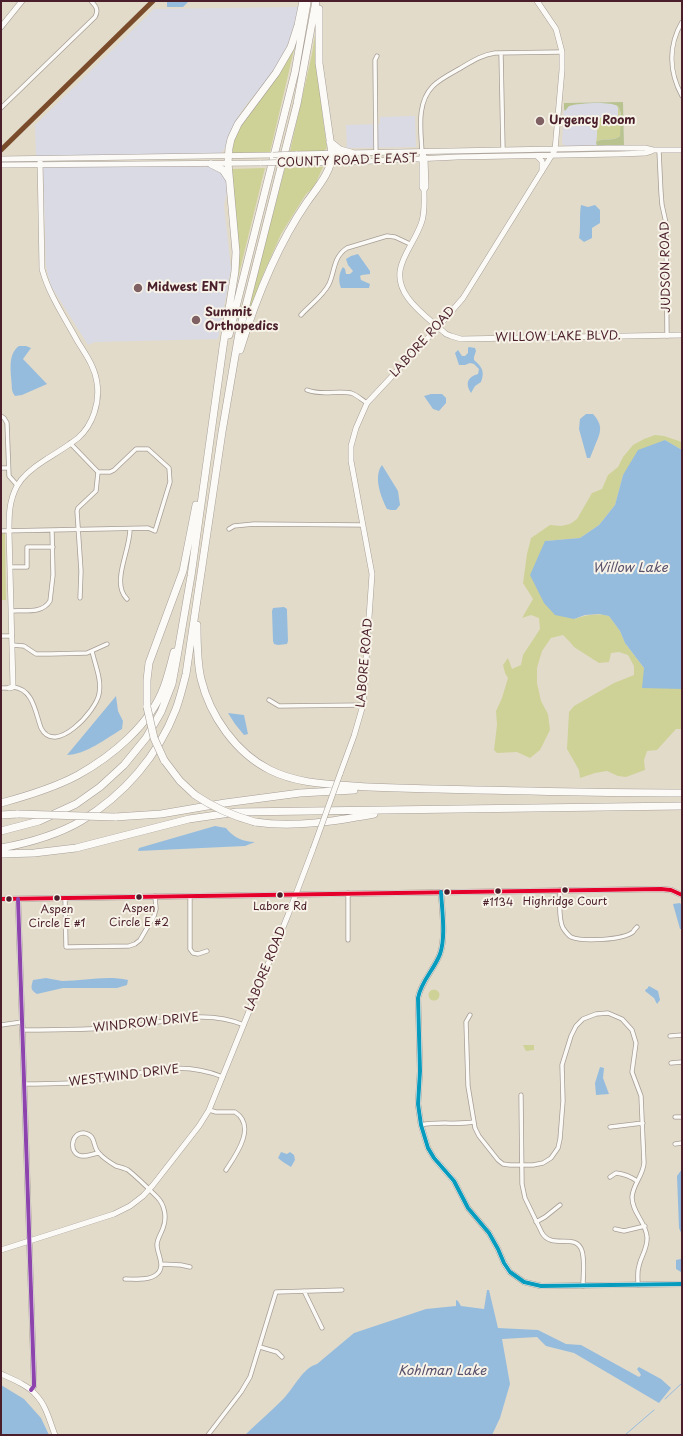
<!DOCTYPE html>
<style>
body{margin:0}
#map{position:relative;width:683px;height:1436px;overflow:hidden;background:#e2dbca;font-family:"Playpen Sans",sans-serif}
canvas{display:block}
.frame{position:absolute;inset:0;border:2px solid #4a1f2b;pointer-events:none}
</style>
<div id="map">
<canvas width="683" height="1436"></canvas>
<div class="frame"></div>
</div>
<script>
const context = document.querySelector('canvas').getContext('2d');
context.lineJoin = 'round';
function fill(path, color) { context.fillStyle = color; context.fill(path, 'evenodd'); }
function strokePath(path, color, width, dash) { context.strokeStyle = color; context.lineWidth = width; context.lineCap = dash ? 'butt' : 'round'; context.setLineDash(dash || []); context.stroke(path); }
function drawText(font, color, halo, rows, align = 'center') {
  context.font = font + ' "Playpen Sans",sans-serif'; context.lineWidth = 4; context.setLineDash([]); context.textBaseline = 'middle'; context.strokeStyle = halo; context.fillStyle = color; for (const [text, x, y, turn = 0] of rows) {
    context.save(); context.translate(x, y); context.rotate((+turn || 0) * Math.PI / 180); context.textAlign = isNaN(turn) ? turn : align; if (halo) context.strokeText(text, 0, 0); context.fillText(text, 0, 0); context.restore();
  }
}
fill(new Path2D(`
 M298,7L293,31L283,56L266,83L250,100L241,112L229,134L224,150L220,154L36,157L35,125L154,9Z
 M623,102L624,146L566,147L562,143L564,103Z
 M415,116L416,147L347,148L346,125L380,124V117Z
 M43,163L214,167L220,171L226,178L227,192L224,205L231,269L218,339L95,342L88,345L51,286L48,275L46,266Z`), '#dadae4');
fill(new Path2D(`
 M316,29C317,69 321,109 327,148L324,151H290L312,54Z
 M297,37L270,152L232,153V143L237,131Z
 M616,104C623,110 622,128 620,136C613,142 603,137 596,142C598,135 596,128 598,120L603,116H618V108Z
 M323,167L314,187L306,194L281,234L262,277L247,320H245L285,168Z
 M265,168L262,180L236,286L231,169Z
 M655,435L664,436L682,442V450L665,440L623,475L615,505L599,525L580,538L545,541L574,619C586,615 596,613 609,616L620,631L625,643L644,668L682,689V729H676L657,750L647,751L644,760L645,770L626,777L618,776L607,771L595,773L580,778L579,770L567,749L569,712L574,706L614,683L634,675V666L628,655L619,652L611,653L609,662L599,663L574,647L569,641L563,635L551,638L542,651L537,668V683L541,701L548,714L550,730L540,750L530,758L517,752L497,753L494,750L497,725L496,711L502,698L508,678L505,673L503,665L508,658L512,669L521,665L523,655L540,629L539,618L531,615L522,618L533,599L523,583L527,554L531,538L550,525L561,526L570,524L577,519L592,493L602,489L608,475L618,467L623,457L633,445L644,439Z
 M1,533H5L6,600H1Z
 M428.5 995a5.5 5.5 0 1 1 11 0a5.5 5.5 0 1 1-11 0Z
 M523,1045H534V1050L526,1051Z`), '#ced297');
fill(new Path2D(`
 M623,102L624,146H597L596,142C604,137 614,142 620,136L621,113L618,106C609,101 579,103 569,106L565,111L564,109V103Z`), '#b8c390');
fill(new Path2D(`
 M167,1H189L183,7H167Z
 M581,205L588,207L595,205L600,210V223L592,228V238L584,242L579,238C581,227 579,216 581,205Z
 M358,254L370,271V274L362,275L360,276L361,280L370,284L369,288H341C338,281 339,273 343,267L345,269L346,274H350L353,271L348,265L346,259L351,256Z
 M19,346H26L31,348L23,359L47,384L22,395L15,396L13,393L12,390C12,376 6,355 19,346Z
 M469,347L475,348L476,351L474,357V360C482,367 485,371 481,382L475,386L471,393C465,384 467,377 478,374L479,369L474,364L470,363L465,365H459L455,353L458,350L462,356H465L468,353V348Z
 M431,394H442L446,398V403L439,411L433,409L424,396Z
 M586,414H593C602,424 602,430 596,443C594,448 592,453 590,458H587L579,429L580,419Z
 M665,440L682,450V689L642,688L644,668L625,643L620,631L609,616L599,614L585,615L574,619L555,615L544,603L530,575L545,541L580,538L599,525L615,505L623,475L638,450Z
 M382,465L398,491L400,505L396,510H391L387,509C381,497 373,477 382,465Z
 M284,607L287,609V612L288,641L287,644L278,645L274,644L273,641L272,611L273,608Z
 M116,696L118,711L123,721L122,729C107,738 85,755 67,755Z
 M228,713L244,715L248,734L244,735L235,724Z
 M215,826L226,828C233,837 243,842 255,842L245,846L138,851L139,848Z
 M680,903L682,906V929H680L673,904Z
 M46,978C51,979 57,980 62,981C84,981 106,975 128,980L127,985L117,988H63L37,994C30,990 31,987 33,980Z
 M649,986L658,991L660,1000L657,1004L654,998L645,991L646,989H647Z
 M600,1067L604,1068L603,1078L609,1094L596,1095L595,1083Z
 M281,1152L287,1154L290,1152L294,1155L295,1160L291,1167L283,1162L278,1158Z
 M682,1169V1235L679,1228L677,1176Z
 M681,1259L682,1271L681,1272L676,1269V1260Z
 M487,1290H489L498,1328L538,1330L566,1344L581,1345L639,1377L641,1375L637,1369L639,1367L661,1379L671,1388L659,1403L574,1353L546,1346L537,1337L502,1339L510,1384L500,1418L492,1435H245C258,1422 273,1410 285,1397C295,1386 303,1368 317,1364L354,1333L426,1309L456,1306V1300L458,1301L461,1306L484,1309Z
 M1,1385L24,1399L41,1418L49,1435H1Z`), '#96bcdd');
strokePath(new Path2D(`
 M665,1399L682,1383
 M625,1435L654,1410`), '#96bcdd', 1);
const street = new Path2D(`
 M682,22C668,46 669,72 682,96
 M501,53L503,150
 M1,108L95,17C99,10 96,6 91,1
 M659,151L661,193L662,205L666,223L667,336
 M422,152C421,131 416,103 433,86C440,79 450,74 459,69C471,62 481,55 495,53L562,52
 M376,160L375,60L377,56
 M301,315C309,306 324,295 329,284C335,271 333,257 347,248L387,236L395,237L410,244
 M307,390C322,396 337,390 351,393C357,395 362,400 367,403
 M1,416L4,418L7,423L9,476L17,485
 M1,468H8
 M229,529L234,526L254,524L363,525
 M1,531L148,528L155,531L170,482L169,468L148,449H136L114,470L110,472H98L70,443
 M10,567H27V547H53
 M80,598L81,571L77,511L78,508L96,491L98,472
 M127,599C125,597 123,594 122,591C116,574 130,548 130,529
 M11,611C25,610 42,614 50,601L53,575L52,530
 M1,636H12
 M12,645L24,646L36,654H50L87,653L107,644
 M13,687C33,689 35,711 41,728C55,756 96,711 99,694C102,680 95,665 92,651
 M1,688H9
 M269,700L279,706L363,705
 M560,890C560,901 558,918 563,928C565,931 568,935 571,937C583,942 623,940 633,932C634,930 635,929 637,927
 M348,893V940
 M190,896V949L193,953L198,954L207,951
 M65,898L66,947L129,946L135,944L140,940L154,916L156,909L155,896
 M470,1015L466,1022L468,1086L475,1128L479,1136L498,1160L503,1164L510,1165H533L543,1163L551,1158L558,1148L560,1139L563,1101L562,1065L571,1036L576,1026L583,1019L596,1014L608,1013L622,1019L632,1030L636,1043L632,1072L641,1096L644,1163C643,1176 633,1184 632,1197C632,1213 646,1222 647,1237C648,1248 641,1256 639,1266C637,1272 638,1278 638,1285
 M1,1025L22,1022
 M22,1030C56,1030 90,1030 124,1027C166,1023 202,1008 244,1025
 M670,1036L682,1035
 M671,1063L682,1062
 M24,1084C47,1084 71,1084 94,1081C141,1075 176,1058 223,1077
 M521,1095L522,1184L525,1198L542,1233C552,1250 576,1232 582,1251C585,1261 583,1275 583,1286
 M209,1110L216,1112H235C257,1126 236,1155 226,1170
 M675,1117H682
 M421,1125C439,1121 456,1125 474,1122
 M610,1127L643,1123
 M675,1144L682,1143
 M98,1153C93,1154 88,1156 83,1156C68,1156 70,1132 84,1133C97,1135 92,1147 99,1153C103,1158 111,1163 116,1166C120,1167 124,1168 128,1170C138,1178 148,1188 157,1197C165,1205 167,1218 163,1228C161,1234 157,1239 157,1245C157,1254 166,1266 157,1274C149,1281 135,1279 125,1279
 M610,1177L616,1173C625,1174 630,1176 637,1181
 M536,1222L545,1217L560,1205
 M615,1229L624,1231L645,1226
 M161,1264L181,1265L190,1267
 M304,1291L322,1328
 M260,1347L277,1352L282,1357
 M208,1435L241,1392L250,1377L276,1292L342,1290`);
const secondary = new Path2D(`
 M1,27L22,1
 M422,152L425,158L426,187L424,190C424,201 425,211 422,221C414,248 386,268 408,298C418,312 434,323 446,334L451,336L461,339L682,335
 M296,154L607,148H645L653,150H682
 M422,156V187L424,190
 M537,156L542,161V171
 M1,159L273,155
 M294,162L331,163L457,157L619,154L646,153L652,151
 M1,165L261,163
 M9,688L13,687L9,531C9,515 9,501 17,486C23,475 34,467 45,460C56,453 68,446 78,438C93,425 100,402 97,383C95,367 86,355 78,342C65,318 49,295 42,269L40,159
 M340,774L354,736L363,705L372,574L351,461V446L356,428L367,403L438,327L463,298L555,150L562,70V52L556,29L537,1
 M441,892C442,910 446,937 440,954C434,970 421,981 418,998L420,1071L418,1104L421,1125L428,1148L434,1158L454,1181L468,1208L489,1233L498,1249L504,1263L510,1272L524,1282L541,1286L682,1284
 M1,899L661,889L671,890L682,895
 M18,899L34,1382V1386L31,1390
 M1,1250L114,1214L130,1206L143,1196L153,1185L199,1126L209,1110L288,915L313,849
 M1,1374C12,1379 28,1385 36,1395C46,1405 50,1422 55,1435`);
const highway = new Path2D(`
 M330,142L340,150L351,153
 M211,164L223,170L229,179
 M229,335L295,72L307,3
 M240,350C256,298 276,247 307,202C317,188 332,171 332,154L319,63V9
 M197,625C197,643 197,662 201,679C210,716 236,753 270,770C296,783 325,784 353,786C380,788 407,788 434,789C517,791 599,793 682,793
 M147,707V680L149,663L183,571L196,505
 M164,760L180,781L195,795
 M1,803C27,796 54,788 78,775C112,756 150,725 164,687C168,676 171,664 174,652
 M1,815L18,814
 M115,817L161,814L225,803L300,793L354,790
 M255,822C294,828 336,821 374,814
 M1,831L39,821L76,804L100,787L124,765L146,738L161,712L172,684L177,657L191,576L223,347L235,271L236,252L228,163L229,148L231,139L238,124L276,73L291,47L298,25L303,1
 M1,848C28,843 57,835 81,821C124,795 158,756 176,709C180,698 183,686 186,674L222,432L239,333L297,104L316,1
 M1,854L34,853L76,848L189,819L237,812L682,806`);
strokePath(street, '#a79e96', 5);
strokePath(secondary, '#a79e96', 6);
strokePath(highway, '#a79e96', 8);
strokePath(street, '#fbfaf7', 3.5);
strokePath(secondary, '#fbfaf7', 5);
strokePath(highway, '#fbfaf7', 7);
const secondaryBridge = new Path2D(`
 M273,155L296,154
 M261,163L294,162
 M313,849L340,774`);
const highwayBridge = new Path2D(`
 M147,707L154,738L164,760
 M195,795C214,808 233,816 255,822
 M18,814L115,817`);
strokePath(secondaryBridge, '#a79e96', 6, []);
strokePath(highwayBridge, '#a79e96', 8, []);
strokePath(secondaryBridge, '#fbfaf7', 5);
strokePath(highwayBridge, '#fbfaf7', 7);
strokePath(new Path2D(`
 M1,899L661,889L671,890L682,895`), '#e4002b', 4);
strokePath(new Path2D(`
 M441,892C442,910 446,937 440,954C434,970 421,981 418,998L420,1071L418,1104L421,1125L428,1148L434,1158L454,1181L468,1208L489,1233L498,1249L504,1263L510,1272L524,1282L541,1286L682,1284`), '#079bbe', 4);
strokePath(new Path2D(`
 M18,899L34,1382V1386L31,1390`), '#8e44ad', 4);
strokePath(new Path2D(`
 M1,150L153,1`), '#7a4b2a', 5);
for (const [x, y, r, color] of [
 [540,121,5,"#7f6163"],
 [138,288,5,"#7f6163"],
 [196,320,5,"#7f6163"],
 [565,890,3.5,"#4a1f2b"],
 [498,891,3.5,"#4a1f2b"],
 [447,892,3.5,"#4a1f2b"],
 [280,895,3.5,"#4a1f2b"],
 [139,897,3.5,"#4a1f2b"],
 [57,898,3.5,"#4a1f2b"],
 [9,899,3.5,"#4a1f2b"]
]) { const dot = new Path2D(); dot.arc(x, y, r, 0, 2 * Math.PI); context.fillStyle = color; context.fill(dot); strokePath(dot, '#f7f3e8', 1.5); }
drawText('11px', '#4a1f2b', '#f7f3e8', [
 ["Highridge Court",565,902],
 ["#1134",498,903],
 ["Labore Rd",280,907],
 ["Aspen",139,909],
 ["Circle E #2",139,923],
 ["Aspen",57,910],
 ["Circle E #1",57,924]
]);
drawText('bold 12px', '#4a1f2b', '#f7f3e8', [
 ["Urgency Room",549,121],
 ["Midwest ENT",147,288],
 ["Summit",205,313],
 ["Orthopedics",205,327]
], 'left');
drawText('12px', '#4a1f2b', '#f7f3e8', [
 ["COUNTY ROAD E EAST",347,161,-2],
 ["JUDSON ROAD",666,267,-91],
 ["WILLOW LAKE BLVD.",558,337,-1],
 ["LABORE ROAD",423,342,-48],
 ["LABORE ROAD",365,663,-85],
 ["LABORE ROAD",266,969,-68],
 ["WINDROW DRIVE",146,1023,-6],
 ["WESTWIND DRIVE",124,1076,-7]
]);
drawText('italic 13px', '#59516c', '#f7f3e8', [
 ["Willow Lake",630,568],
 ["Kohlman Lake",442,1371]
]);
</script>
